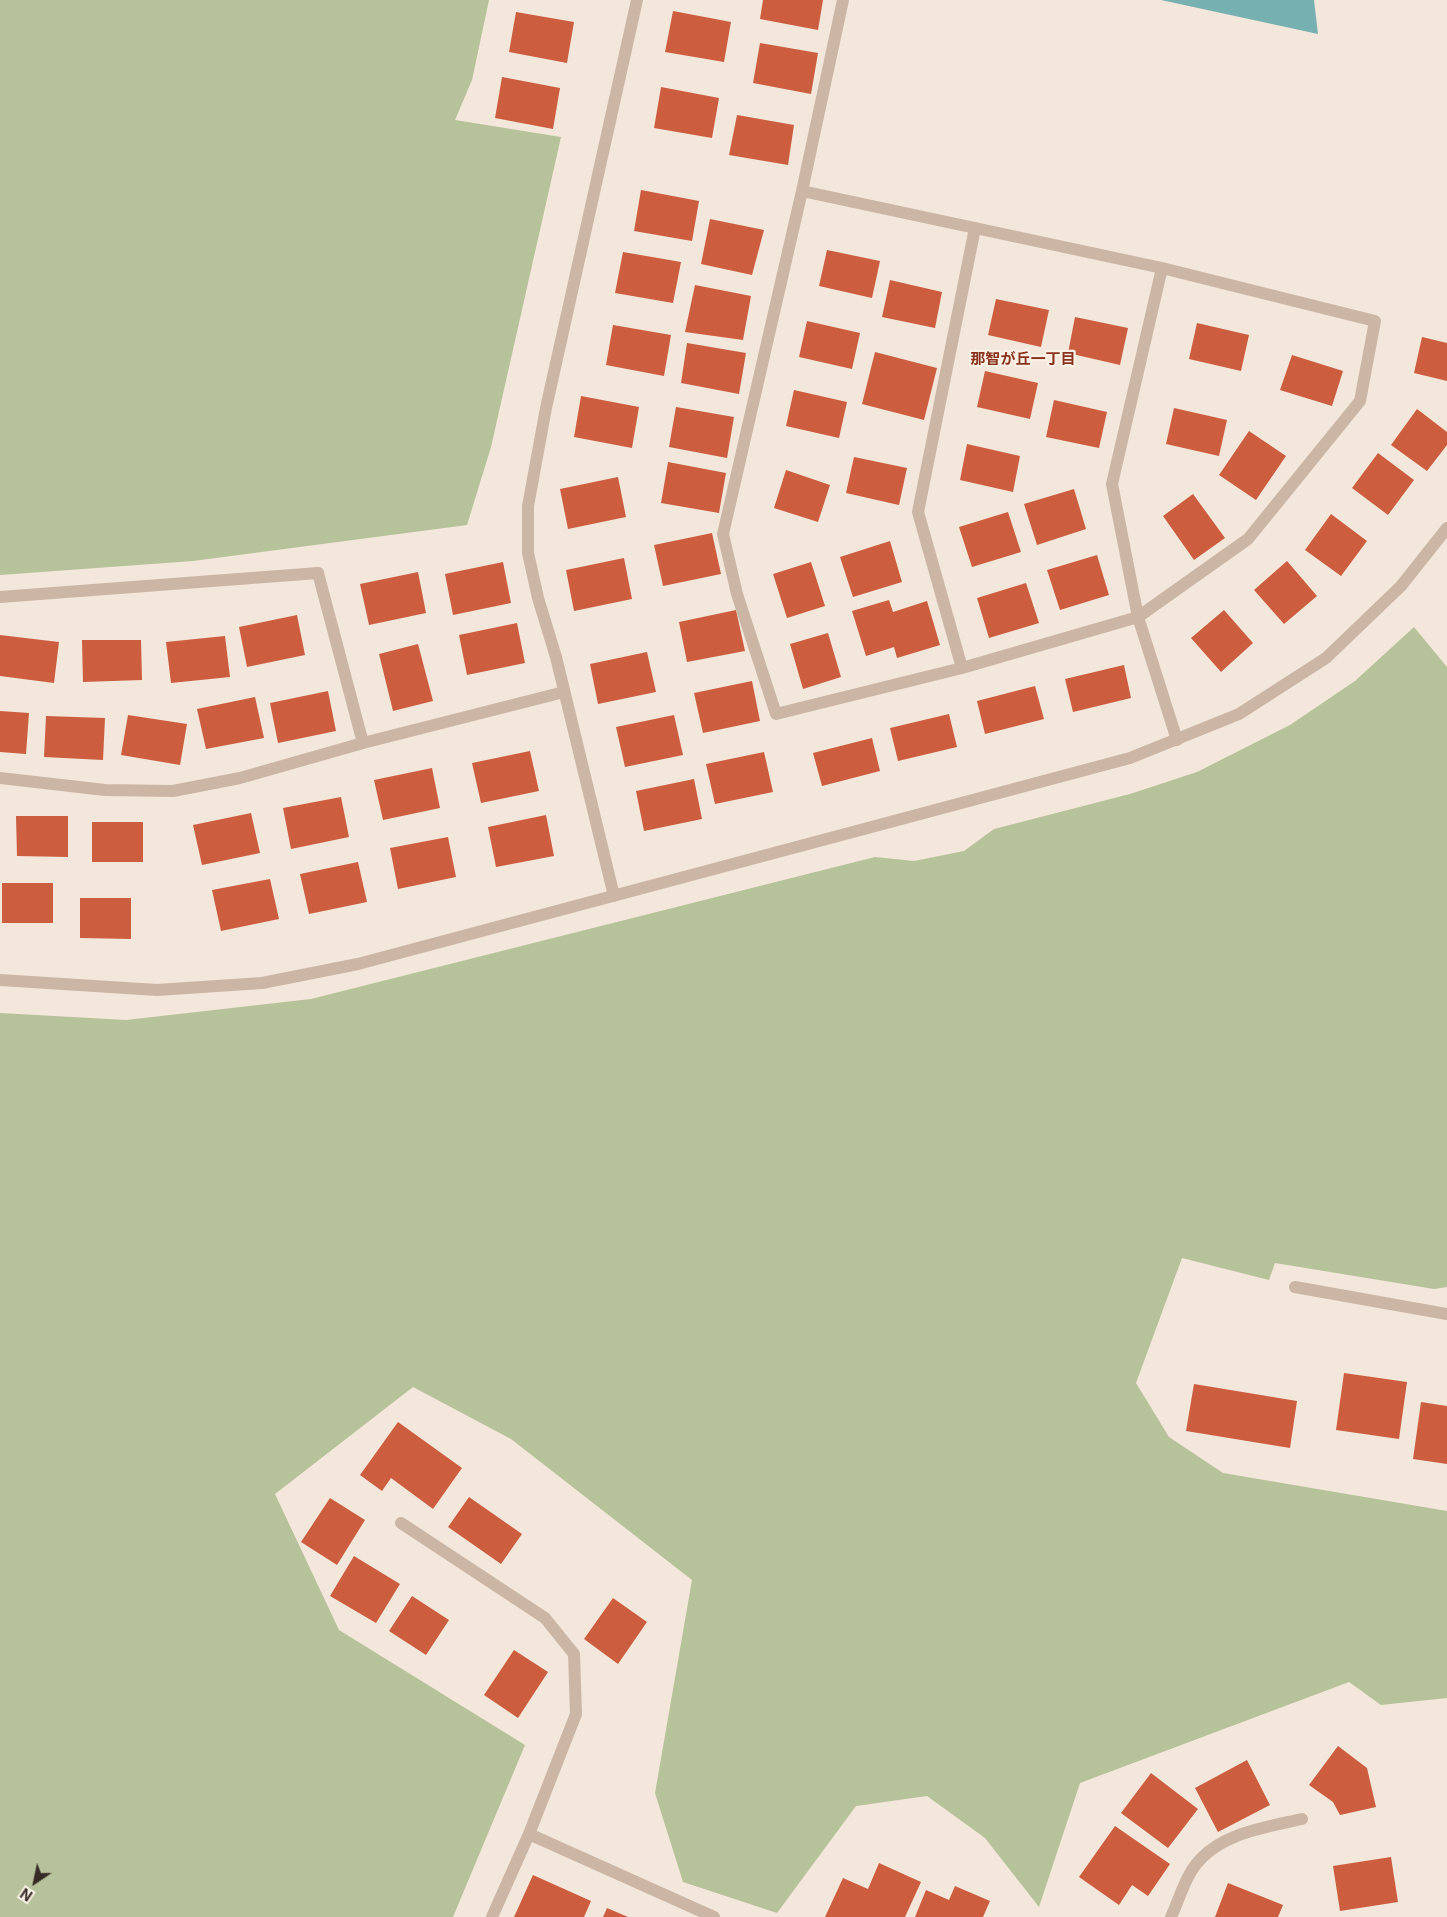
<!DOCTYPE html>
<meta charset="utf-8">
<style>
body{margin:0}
#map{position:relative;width:1447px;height:1917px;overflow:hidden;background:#f3e6da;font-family:Inter,sans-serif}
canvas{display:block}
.north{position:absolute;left:10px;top:1857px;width:50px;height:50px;-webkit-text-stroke:4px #faf1e6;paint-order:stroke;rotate:214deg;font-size:14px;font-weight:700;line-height:20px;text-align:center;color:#372b27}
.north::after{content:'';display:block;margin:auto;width:18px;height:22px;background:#372b27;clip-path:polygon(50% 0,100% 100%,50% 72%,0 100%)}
</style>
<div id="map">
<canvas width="1447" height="1917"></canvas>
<div class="north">N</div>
</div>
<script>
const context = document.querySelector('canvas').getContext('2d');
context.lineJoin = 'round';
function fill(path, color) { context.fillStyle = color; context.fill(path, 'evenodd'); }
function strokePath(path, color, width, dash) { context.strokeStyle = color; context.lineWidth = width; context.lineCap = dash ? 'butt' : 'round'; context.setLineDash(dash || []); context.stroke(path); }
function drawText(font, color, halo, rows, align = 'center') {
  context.font = font + ' Inter,"Noto Sans JP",sans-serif'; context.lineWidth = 4.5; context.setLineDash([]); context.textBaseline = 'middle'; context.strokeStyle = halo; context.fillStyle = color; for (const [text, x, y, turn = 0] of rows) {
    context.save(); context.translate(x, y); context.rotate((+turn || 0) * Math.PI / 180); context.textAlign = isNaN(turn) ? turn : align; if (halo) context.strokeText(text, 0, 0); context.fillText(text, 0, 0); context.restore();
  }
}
fill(new Path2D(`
 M0,0H489L472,80L455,120L561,137L491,447L467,525L193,561L0,575Z
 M1414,627L1447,667V1287L1434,1289L1275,1263L1269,1280L1182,1258L1136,1383L1169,1437L1223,1473L1447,1511V1698L1381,1705L1349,1682L1080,1783L1039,1907L985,1838L927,1796L856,1806L777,1913L683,1882L655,1793L692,1580L511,1439L413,1387L275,1494L339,1630L525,1745L453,1917H0V1013L126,1020L311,999L875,857L914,861L964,851L994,829L1130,794L1197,772L1290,725L1355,681Z`), '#b6c299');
fill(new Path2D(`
 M1161,0H1314L1318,34Z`), '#77b0b1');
fill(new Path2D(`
 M763,0H823L818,30L760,19Z
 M673,11L731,22L724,62L665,52Z
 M516,12L574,22L567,63L509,52Z
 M760,43L818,53L811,94L753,83Z
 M502,77L560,88L553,129L495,118Z
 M661,87L719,98L712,138L654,128Z
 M737,115L794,125L788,165L729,155Z
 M641,190L699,201L692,241L634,231Z
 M710,219L764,230L752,275L701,264Z
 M827,250L880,261L872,298L819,286Z
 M623,252L681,262L673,303L615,293Z
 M890,280L942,292L935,328L882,317Z
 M695,285L751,296L743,340L685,332Z
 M996,299L1049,310L1041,347L988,335Z
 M1075,317L1128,328L1120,365L1068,353Z
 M807,321L860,333L852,369L799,357Z
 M1197,323L1249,335L1241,371L1189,359Z
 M613,325L671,335L664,376L606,365Z
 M1422,337L1447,343V381L1414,373Z
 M687,343L746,353L739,394L681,383Z
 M875,352L937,368L924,420L862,404Z
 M1292,355L1343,371L1332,406L1280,390Z
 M985,371L1038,383L1030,419L977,407Z
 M794,390L847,402L839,438L786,426Z
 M581,396L639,407L632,448L574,437Z
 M1054,400L1107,412L1099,448L1046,437Z
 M676,407L734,417L727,458L669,447Z
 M1174,408L1227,420L1219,456L1166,444Z
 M1417,409L1447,432V445L1427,471L1391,445Z
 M1249,431L1286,456L1256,500L1219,475Z
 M967,444L1020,456L1013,492L960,480Z
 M1378,453L1414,480L1388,515L1352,488Z
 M854,457L907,468L899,505L846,493Z
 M668,462L726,473L719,513L661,503Z
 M786,470L830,485L818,522L774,508Z
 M618,477L626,517L568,529L560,489Z
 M1074,489L1086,529L1037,545L1024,504Z
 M1193,494L1225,538L1194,560L1163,516Z
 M1008,512L1021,552L972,567L959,527Z
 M1331,514L1367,541L1341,576L1305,550Z
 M712,533L721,574L663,586L654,545Z
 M890,541L902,582L853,597L840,557Z
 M1097,555L1109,595L1060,610L1047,570Z
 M624,558L632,599L574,611L566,570Z
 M1287,561L1317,596L1284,624L1254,590Z
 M503,562L511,603L453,615L445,574Z
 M811,562L825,606L787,618L773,574Z
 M418,572L426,613L369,625L360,584Z
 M1026,583L1039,623L989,638L977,598Z
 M889,600L893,612L927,601L940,645L897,658L894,647L866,656L852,611Z
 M736,610L745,651L687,662L679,622Z
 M1224,610L1253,643L1221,672L1191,638Z
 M297,615L305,655L247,667L239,627Z
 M517,623L525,663L467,675L459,635Z
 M828,633L841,677L803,689L790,644Z
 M0,635L59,642L54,683L0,676Z
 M225,636L230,677L171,683L166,642Z
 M82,640H141L142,680L83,682Z
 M418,644L433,701L393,711L379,654Z
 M647,652L656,692L598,704L590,664Z
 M1124,665L1131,698L1073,712L1065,679Z
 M752,681L760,721L703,733L694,693Z
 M1035,686L1044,719L985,734L977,701Z
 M328,691L336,731L278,743L270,703Z
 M255,697L264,738L206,749L197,709Z
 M0,711L29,713L26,754L0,752Z
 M949,714L957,747L898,761L890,728Z
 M128,715L187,724L180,765L121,755Z
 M674,715L683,755L625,767L616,727Z
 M46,716L105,718L103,760L44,757Z
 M872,738L880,771L822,786L813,753Z
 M530,751L539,791L481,803L472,763Z
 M764,752L773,792L715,804L706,764Z
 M432,768L440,808L383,820L374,780Z
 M694,779L702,819L644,831L636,791Z
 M341,797L349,837L291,849L283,808Z
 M251,813L260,853L202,865L193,825Z
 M546,815L554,856L496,867L488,827Z
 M16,816H68V857L17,856Z
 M92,822H143V862H92Z
 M448,837L456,877L398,889L390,848Z
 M358,862L367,902L309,914L300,874Z
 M270,879L279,919L221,931L212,890Z
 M2,883H53V923H2Z
 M80,898H131V939L80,938Z
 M1344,1373L1407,1382L1399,1439L1336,1430Z
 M1194,1384L1297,1401L1290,1448L1186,1431Z
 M1421,1402L1447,1406V1464L1413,1459Z
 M398,1422L462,1468L433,1509L391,1478L382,1491L360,1475Z
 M469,1497L522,1534L501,1564L448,1527Z
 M330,1498L365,1520L337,1565L301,1542Z
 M354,1556L400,1584L376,1623L330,1596Z
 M412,1596L449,1620L426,1655L389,1631Z
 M613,1598L647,1622L618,1664L584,1639Z
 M514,1650L548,1672L518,1718L484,1695Z
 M1338,1746L1367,1768L1376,1807L1340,1815L1333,1802L1309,1785Z
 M1247,1760L1270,1805L1218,1832L1195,1788Z
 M1151,1773L1198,1809L1168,1848L1121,1813Z
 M1115,1826L1170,1864L1148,1896L1132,1885L1119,1905L1079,1877Z
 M1391,1857L1398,1902L1340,1911L1333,1866Z
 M879,1863L921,1882L905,1917H825L843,1878L868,1889Z
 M533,1875L591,1901L584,1917H514Z
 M1228,1883L1283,1905L1278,1917H1215Z
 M955,1886L990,1901L983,1917H915L926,1890L949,1900Z
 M607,1908L628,1917H603Z`), '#cc5d3f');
strokePath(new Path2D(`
 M843,0L802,191L723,534L737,594L776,714L962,668L1138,617L1248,539L1360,401L1375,321L1162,268
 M802,191L1162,268L1112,484L1138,617L1177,740
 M0,597L318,573L363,743
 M962,668L918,512L975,228
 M0,778L105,790L173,791L240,778L363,743L564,692
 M1295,1287L1447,1314
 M401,1523L545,1618L574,1654L576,1714L529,1834L492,1917
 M529,1834L714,1917
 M1171,1917C1178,1902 1183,1884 1192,1870C1215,1834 1263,1828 1302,1819`), '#cbb6a5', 12);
strokePath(new Path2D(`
 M614,896L556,657L538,598L528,553V506L546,408L637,0
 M0,980L157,990L262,983L358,964L1130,758L1239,714L1326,658L1401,586L1447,528`), '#cbb6a5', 12);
drawText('bold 15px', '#8a331c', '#faf1e6', [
 ["那智が丘一丁目",1023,359]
]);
</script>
